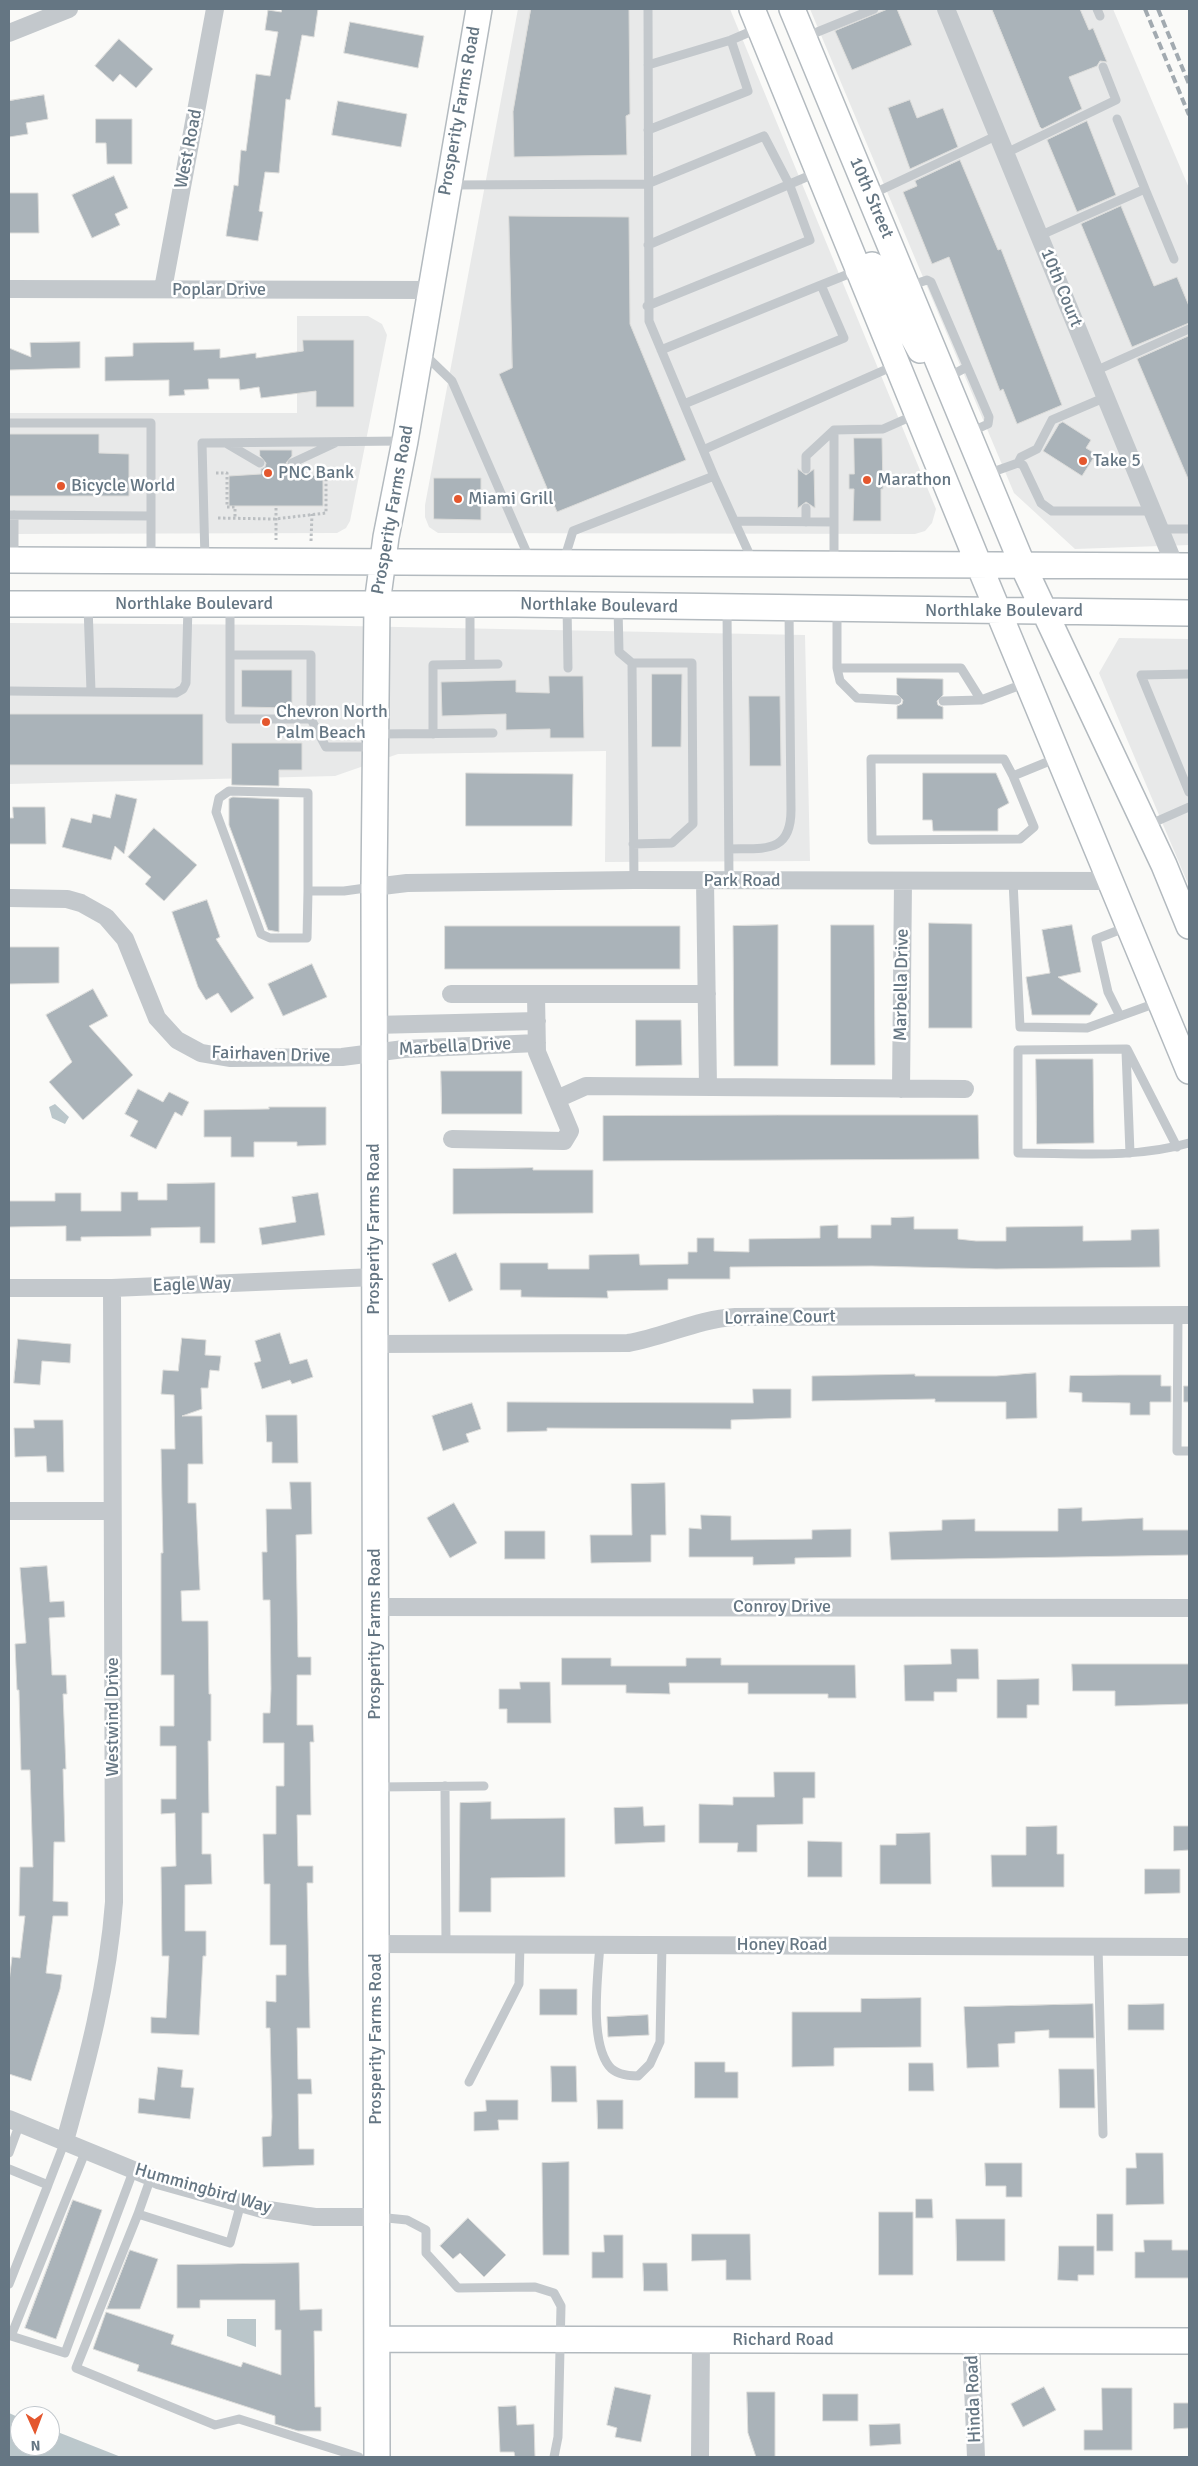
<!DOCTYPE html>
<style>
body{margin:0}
#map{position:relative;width:1198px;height:2466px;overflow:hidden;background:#fafaf8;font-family:Signika,sans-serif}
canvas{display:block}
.frame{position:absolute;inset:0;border:10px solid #657683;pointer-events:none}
.north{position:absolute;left:10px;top:2406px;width:50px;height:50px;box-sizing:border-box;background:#fff;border:1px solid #c1c8cd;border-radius:50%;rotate:178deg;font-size:14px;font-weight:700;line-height:20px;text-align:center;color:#657683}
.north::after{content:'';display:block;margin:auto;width:18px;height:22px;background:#e4572e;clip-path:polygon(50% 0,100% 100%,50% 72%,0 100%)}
</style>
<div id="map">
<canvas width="1198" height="2466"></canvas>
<div class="frame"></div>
<div class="north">N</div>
</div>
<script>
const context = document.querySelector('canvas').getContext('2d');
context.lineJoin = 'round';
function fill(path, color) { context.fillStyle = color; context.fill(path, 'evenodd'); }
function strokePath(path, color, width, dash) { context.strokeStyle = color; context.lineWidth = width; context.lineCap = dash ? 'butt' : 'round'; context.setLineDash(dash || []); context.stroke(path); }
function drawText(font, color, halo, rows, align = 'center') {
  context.font = font + ' Signika,sans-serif'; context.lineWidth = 5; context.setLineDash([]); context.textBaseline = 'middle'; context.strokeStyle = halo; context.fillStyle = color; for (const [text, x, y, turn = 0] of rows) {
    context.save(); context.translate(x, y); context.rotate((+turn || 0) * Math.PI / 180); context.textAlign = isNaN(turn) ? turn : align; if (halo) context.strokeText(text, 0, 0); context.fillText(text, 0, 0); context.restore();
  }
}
fill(new Path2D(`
 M518,9H730L936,509L932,523L925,531L915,534L438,533L429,527L425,517V505Z
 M810,9H1113L1189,188V545L1075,549L1014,493Z
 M297,316H368L382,324L387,335L350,521L346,528L337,533L9,534V413H297Z
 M9,623L298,625L805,635L810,861L605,862L606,751L398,754L335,776L9,784Z
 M1119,638L1189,639V886L1099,673Z`), '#e8e9e9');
fill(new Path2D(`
 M55,1104L69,1117L65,1124L52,1118L49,1107Z
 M227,2319H256V2347L227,2336Z
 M9,2413L20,2418V2446H50V2429L121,2457H9Z`), '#bbc7cb');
const building = new Path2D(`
 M282,9H318L314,37L302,35L290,100L286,99L279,173L265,172L259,211L263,212L258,241L226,236L234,185L238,186L241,150L246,151L256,74L270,76L278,32L265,30L268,10L281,12Z
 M531,9H629L630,114L626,116L627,155L514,157L513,112Z
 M888,9H897L912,45L852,70L835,31Z
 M992,9H1080L1089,30L1093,28L1107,62L1100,61L1097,66L1069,77L1082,109L1042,129L1040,127Z
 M350,22L424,36L418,68L344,53Z
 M119,39L153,69L136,88L120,74L113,82L95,66Z
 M44,95L48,119L26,123L28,134L9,137V101Z
 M910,100L917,118L943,108L958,147L910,169L888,108Z
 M338,101L407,114L401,147L332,135Z
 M96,119H132V164H107L106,143H96Z
 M1087,121L1116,195L1077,212L1047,140Z
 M960,160L998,250L1001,249L1062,405L1017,424L1003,389L1000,391L949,257L932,264L903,192L917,186L915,181Z
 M114,176L128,208L115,214L120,225L92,238L72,195Z
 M9,193H38L39,233H9Z
 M1121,206L1154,286L1177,277L1189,306V323L1132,347L1081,224Z
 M509,216L629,217L630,324L686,460L557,512L499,374L512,368Z
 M1189,336V481L1137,359Z
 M303,340H354V407H316V391L261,398L259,387L240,390L239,379H208L209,389L184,390L185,395L169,396V380L105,381V357L133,356V343L194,342V350L220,349V358L256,353V358L303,351Z
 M80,342V368L9,370V348L31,357L30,343Z
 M1063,422L1091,440L1086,448L1096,454L1082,476L1043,451L1059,424Z
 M9,434H99V453L129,454V496H9Z
 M854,438H882L883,489H881V521H853L854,489H849V474H854Z
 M260,450H292V456L286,463L288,468L292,469V474L323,476V506H229V476L261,474V469L265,467L266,463L260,456Z
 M798,469L806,475L814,469L815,508L806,502L798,508Z
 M434,478H481V520L434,519Z
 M242,670H292V708L242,707Z
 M652,674H682L681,747H652Z
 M549,676H583L584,738H550V729L506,730V714L442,716L441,682L516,680V692L549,693Z
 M897,678L943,679V695L937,701L938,705L943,707V719H897V706L902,704L903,700L897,694Z
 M749,696H780L781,766H750Z
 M9,714H203V765H9Z
 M232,743H302V770H279V786L232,785Z
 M466,773L573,774L572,826H466Z
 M923,773H996L1009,803L998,809V831H933L932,820H923Z
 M116,794L137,799L124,854L115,846L111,860L62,847L71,818L91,823L93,814L110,818Z
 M233,797L279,799V932L268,930L229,825V799Z
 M13,807H45L46,844H9V818H13Z
 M154,828L197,865L164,901L145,884L151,877L128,857Z
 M207,900L220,937L216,939L254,998L231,1013L218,993L206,1000L198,987L172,912Z
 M929,923L972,924V1028H929Z
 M778,925V1066H734L733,926Z
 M831,925H874L875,1065H831Z
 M1072,925L1081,972L1058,977L1098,1004L1090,1015H1032L1026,977L1050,973L1042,930Z
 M445,926H680V969H445Z
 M9,947H59V983L9,984Z
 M312,964L327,997L283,1016L268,984Z
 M93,989L108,1016L89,1026L133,1075L83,1120L49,1082L72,1062L46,1015Z
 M636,1020H681L682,1065L636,1066Z
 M1036,1059H1093L1094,1143L1037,1144Z
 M441,1071H522V1114H442Z
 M138,1089L163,1102L169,1092L189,1102L182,1116L175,1112L156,1149L130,1136L138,1121L125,1114Z
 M269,1107H326V1145L297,1146V1142H254V1157H231V1137H204V1110L269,1109Z
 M778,1115H978L979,1159L603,1161V1116Z
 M533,1168V1170H593V1213L453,1214V1169Z
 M215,1183V1243H200V1227L151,1228V1236L81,1237V1241H66V1226L9,1227V1201H55V1193H81V1211H121V1192H138V1200H167V1184Z
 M318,1193L325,1235L262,1245L259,1228L296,1222L292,1197Z
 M914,1217V1229H958V1239L976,1241H1006V1227L1083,1226V1241L1131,1240V1230L1159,1229L1160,1267L996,1269L872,1266L730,1267V1279H668V1290L607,1291L608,1298L521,1297V1290H500V1263H548V1269H589V1255L639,1254L640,1265L688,1264V1252H697V1238H714V1251L749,1252V1239L820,1238V1226L838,1225V1238H871V1225H891V1218Z
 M456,1253L473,1290L449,1302L432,1264Z
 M280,1333L290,1364L307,1359L313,1377L292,1384L290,1380L262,1389L254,1363L261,1361L255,1341Z
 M182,1338L206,1340L205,1355L221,1356L219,1371L210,1370L208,1388H201L202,1409L182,1416H202L203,1464H188V1503H196L200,1590L181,1591L182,1621H208L209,1694H211V1741H208L209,1813H202V1854H211L212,1884L185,1885V1931H206V1956H203L199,2035L151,2033V2017L166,2018L169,1956H162L161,1867L176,1866L175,1813L161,1814V1799H176V1746H160V1726H174V1675H161V1553H163L161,1449H175L174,1395L161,1394L163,1370L178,1371Z
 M18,1339L71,1344L70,1363L42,1361L40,1385L14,1383Z
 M1036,1373L1037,1418L1006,1419V1402H935V1399L812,1401V1376L915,1374V1376H996Z
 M1119,1375H1161V1386H1171V1402H1150V1415H1130V1403L1082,1402V1393L1069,1392L1070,1376Z
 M1184,1386H1189V1402H1184Z
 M753,1389H791V1418L731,1420V1429L547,1428V1431L507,1432V1402L753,1403Z
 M472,1403L481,1429L466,1434L469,1442L443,1451L432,1416Z
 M266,1415H297L298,1463H272V1442H267Z
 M34,1420H63L64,1472H47L46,1456L15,1457L14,1428H34Z
 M290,1482H311L312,1534L296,1535L298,1657H311V1675H297V1725H313L314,1742H310L311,1815H297L298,1866H313V1883H307L310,2028H297L298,2079H311L312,2094H298L299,2149H314V2165L263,2167L262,2137L271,2136L272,2117L270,2028H266V2001L276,2002V1975H286V1945H270V1884H264L263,1834H276V1786H284V1743H263V1713H270L271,1689L270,1600H263L262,1552H267L266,1509H291Z
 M665,1483L666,1535H651V1562L591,1563L590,1535H632L631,1484Z
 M454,1503L477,1543L450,1558L427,1518Z
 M1082,1508V1521L1143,1518V1530H1189V1555L891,1560L889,1532L942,1530V1520L975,1519V1531H1058V1509Z
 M701,1515L731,1516V1540L812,1539V1530L851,1529V1557L795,1558V1564L753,1565V1557H689V1528L701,1529Z
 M505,1531H545V1559H505Z
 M47,1566L50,1602L64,1601L65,1617L49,1618L52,1675H66L67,1694H63L66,1769H63L65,1842H54L53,1901L68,1902V1916H53L46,1973L62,1975L60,1989L31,2081L9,2074V1982L12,1957L20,1958L25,1916H19L20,1867H33L30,1770H21L19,1690H17L15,1644L26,1643L20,1568Z
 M951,1649H978L979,1679H957V1692H934V1701H905L904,1665L951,1664Z
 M562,1658H611V1666H686V1658H721V1665H855L856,1698H828V1694H748V1683H669L670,1694L626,1693V1685H562Z
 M1072,1664H1189V1704L1115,1706V1691H1073Z
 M1039,1679V1705H1027V1718H997V1680Z
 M520,1682H550L551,1723H507V1709H499V1689H520Z
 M774,1772H815V1798H803V1824L757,1825V1852H737L738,1843H699V1804L733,1805V1797H774Z
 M491,1802V1819L565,1818V1877L491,1878V1912H459L460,1803Z
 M643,1807L644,1826L665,1825V1842L615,1844L614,1808Z
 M1057,1826V1854H1064V1887H992L991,1855H1026V1827Z
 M1174,1826H1189V1850L1174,1851Z
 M930,1833L931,1884H880V1845H896V1834Z
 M808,1841L842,1842V1877H808Z
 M1145,1869H1180V1893L1145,1894Z
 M540,1989H577V2015H540Z
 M921,1998V2047L834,2048V2066L792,2067V2012H861V1999Z
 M1093,2004L1094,2038H1049V2030L1015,2032V2043L998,2044L999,2067L967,2068L964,2007Z
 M1164,2004V2030H1128V2005Z
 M648,2015L649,2035L608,2037L607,2017Z
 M695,2062H725V2072H738V2098H695Z
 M909,2063H933L934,2091H909Z
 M551,2066H576L577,2102H552Z
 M158,2067L183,2070L181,2087L194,2088L190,2119L138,2113L139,2098L154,2100Z
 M1059,2069H1094L1095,2108H1060Z
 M486,2100H518V2120H498L499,2130L474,2131V2112L486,2111Z
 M597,2100H623V2129H598Z
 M1136,2153H1163L1164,2204L1126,2205V2168H1136Z
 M569,2162V2255H543L542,2163Z
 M985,2163H1022V2197H1006V2186H986Z
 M916,2199H932L933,2218H916Z
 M73,2200L102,2210L56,2339L25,2328Z
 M879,2212H913V2275H879Z
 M1097,2214H1113V2251H1097Z
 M468,2218L506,2255L484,2277L460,2253L453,2259L440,2246Z
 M956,2219H1005V2261H957Z
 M692,2234H750L751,2280H726V2260L692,2261Z
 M604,2235H623V2278H592V2252H604Z
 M1144,2240H1172V2250H1189V2278H1135V2252H1144Z
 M1059,2246H1094V2275H1078V2281L1058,2280Z
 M130,2250L158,2259L140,2309H107Z
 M299,2263L300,2310L322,2309V2331H314L315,2407H321V2431H298L275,2424V2416L137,2371L139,2365L93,2349L106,2312L174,2335L171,2344L241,2367L243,2362L281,2375V2330H275V2300H200V2308H177V2265Z
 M643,2263H667L668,2291H644Z
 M615,2387L651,2395L641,2442L615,2437L617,2428L607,2425Z
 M1044,2387L1056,2410L1023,2427L1011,2404Z
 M1102,2388H1132V2450H1084V2430H1102Z
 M747,2392H775V2457H756L748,2433Z
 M823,2394H858V2421H823Z
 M1174,2403H1189V2428L1174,2429Z
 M516,2406L517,2425L534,2424L535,2457H515L514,2452H500L498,2407Z
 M900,2424L901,2444L870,2446L869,2425Z`);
fill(building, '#aab3b9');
strokePath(building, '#dcdcda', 1);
const secondary = new Path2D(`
 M752,9L979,565L1189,1071
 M792,9L1023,566L1164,865L1189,926
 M858,270L872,265L881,271L895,305L920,350
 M9,560L1189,566
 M9,604H516L1189,613
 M378,2339L1189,2341
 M377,2457L374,887L377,604L386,537L405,441L479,9`);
strokePath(secondary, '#b3babf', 28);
strokePath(new Path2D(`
 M216,473H227V507H235V518
 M276,508V540
 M218,518L275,519L326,513V475L320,464
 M311,541L312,514`), '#bbbfc2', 3, [2.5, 2.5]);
strokePath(new Path2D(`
 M648,9L649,321L714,476L753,562
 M1097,9L1100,16
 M805,37L874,9
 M731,40L759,28
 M648,130L748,91L731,40L648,65
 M1006,153L1116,100L1103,67
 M450,185L647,184L764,136L790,186L810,240L647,306
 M1145,189L1174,259
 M870,195L998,135
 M1039,236L1145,189L1117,119
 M648,245L818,172
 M821,285L856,271
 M909,286L927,280L931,282L989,417L988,424L968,433
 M661,350L821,285L844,338L684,404
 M424,354L452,381L530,560
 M1095,371L1189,329
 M946,378L967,367
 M9,423H151V560
 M226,443L260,463
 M705,449L896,365
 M292,463L335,443
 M1018,463L1021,457L1037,449L1052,420L1106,397
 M806,469V456L834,430
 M987,474L1018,463L1023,465L1041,503L1052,511H1153
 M9,515L150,516
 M735,521L834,522
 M806,522V508
 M1160,529H1189
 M14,559V515
 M205,560L202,443L402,441
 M564,560L573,531L714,476
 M834,563V430L883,429L917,414
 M470,604V664
 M567,605L568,668
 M88,606L91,691
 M230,607V719H311L326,747H373
 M618,607L619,652L632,663L634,880
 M727,608L729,881
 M837,610V668H961L981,700L1026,683
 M230,655H311V719
 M632,663H692L693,824L672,843L633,844
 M837,668L840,681L857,698L897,700
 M1189,674L1141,675L1189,792
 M9,691L176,693L183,689L186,683L188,605
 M943,701L981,700
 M377,734L493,733
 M433,734V665L498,664
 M1013,776L1034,827L1020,839L872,840L871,759H1004L1013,776L1057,758
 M1146,826L1189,807
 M729,849C764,848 791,854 791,810L789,609
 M1013,881L1020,1027L1087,1028L1159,1002
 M308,891V793L229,791L219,798L216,812L261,934L270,938H307L308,891H344L373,887
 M1120,1016L1108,992L1096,939L1127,927
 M1126,1051L1130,1153
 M1177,1147L1127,1049L1018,1050V1153C1074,1153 1134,1159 1189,1143
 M1178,1315L1177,1451H1189
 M445,1786L446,1944
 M377,1787L484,1786
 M600,1944C598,1976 589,2040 609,2066C616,2075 628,2076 638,2076L650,2064L660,2042L662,1945
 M1098,1946L1103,2134
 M469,2082L519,1984L520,1944
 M86,2150L11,2336L65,2353L134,2169
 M9,2153L20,2123
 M9,2169L48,2185L9,2284
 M151,2177L138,2214L230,2243L241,2203
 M48,2185L65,2141
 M138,2214L76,2368L215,2425L239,2419L359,2457
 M377,2217L407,2220L426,2230V2253L458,2288L535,2287L554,2293L561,2306L558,2437L554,2457`), '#c3c8cc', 9);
strokePath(new Path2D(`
 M946,9L1175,566
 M9,33L69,9
 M9,289L429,290
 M163,289L215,9
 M705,880L708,1087
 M374,887L407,883L634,880L1111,881
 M9,898L67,899L81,903L106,917L125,939L157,1018L177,1040L201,1053L231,1058L342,1057L404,1049L537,1043
 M451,994H707
 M374,1025L537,1021
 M901,1089L903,881
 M557,1099L586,1086L965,1089
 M452,1139L564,1141L570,1131L537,1052L536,995
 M9,1288H112L375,1277
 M375,1344L628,1343C665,1337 697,1319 735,1317L1189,1315
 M9,1511H112
 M375,1607L1189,1608
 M375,1944L1189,1947
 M9,2119L158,2180L262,2209L315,2217H377
 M65,2141C87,2062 108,1984 114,1902L112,1288
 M971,2340L976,2457
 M700,2457L701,2340`), '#c3c8cc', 18);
strokePath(secondary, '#fff', 25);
strokePath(new Path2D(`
 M1145,9L1189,115
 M1158,9L1189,84`), '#a2aab0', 4, [8, 4]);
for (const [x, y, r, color] of [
 [1083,461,5,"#e4572e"],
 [268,473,5,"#e4572e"],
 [867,480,5,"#e4572e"],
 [61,486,5,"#e4572e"],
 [458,499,5,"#e4572e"],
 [266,722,5,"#e4572e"]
]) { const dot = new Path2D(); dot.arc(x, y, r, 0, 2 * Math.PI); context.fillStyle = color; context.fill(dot); strokePath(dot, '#fff', 2); }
drawText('18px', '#657683', '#fff', [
 ["Prosperity Farms Road",460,111,-80],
 ["West Road",189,149,-79],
 ["10th Street",871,198,67],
 ["10th Court",1061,288,68],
 ["Poplar Drive",219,290],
 ["Prosperity Farms Road",393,510,-80],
 ["Northlake Boulevard",194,604],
 ["Northlake Boulevard",599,606,1],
 ["Northlake Boulevard",1004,611],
 ["Park Road",742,881],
 ["Marbella Drive",902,985,-89],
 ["Marbella Drive",455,1047,-3],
 ["Fairhaven Drive",271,1055,2],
 ["Prosperity Farms Road",374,1229,-90],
 ["Eagle Way",192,1285,-2],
 ["Lorraine Court",780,1318,-1],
 ["Conroy Drive",782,1607],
 ["Prosperity Farms Road",375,1634,-90],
 ["Westwind Drive",113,1717,-90],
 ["Honey Road",782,1945],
 ["Prosperity Farms Road",376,2039,-90],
 ["Hummingbird Way",203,2189,16],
 ["Richard Road",783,2340],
 ["Hinda Road",974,2399,-92]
]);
drawText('18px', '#657683', '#fff', [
 ["Take 5",1093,461],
 ["PNC Bank",278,473],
 ["Marathon",877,480],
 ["Bicycle World",71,486],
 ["Miami Grill",468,499],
 ["Chevron North",276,712],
 ["Palm Beach",276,733]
], 'left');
</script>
